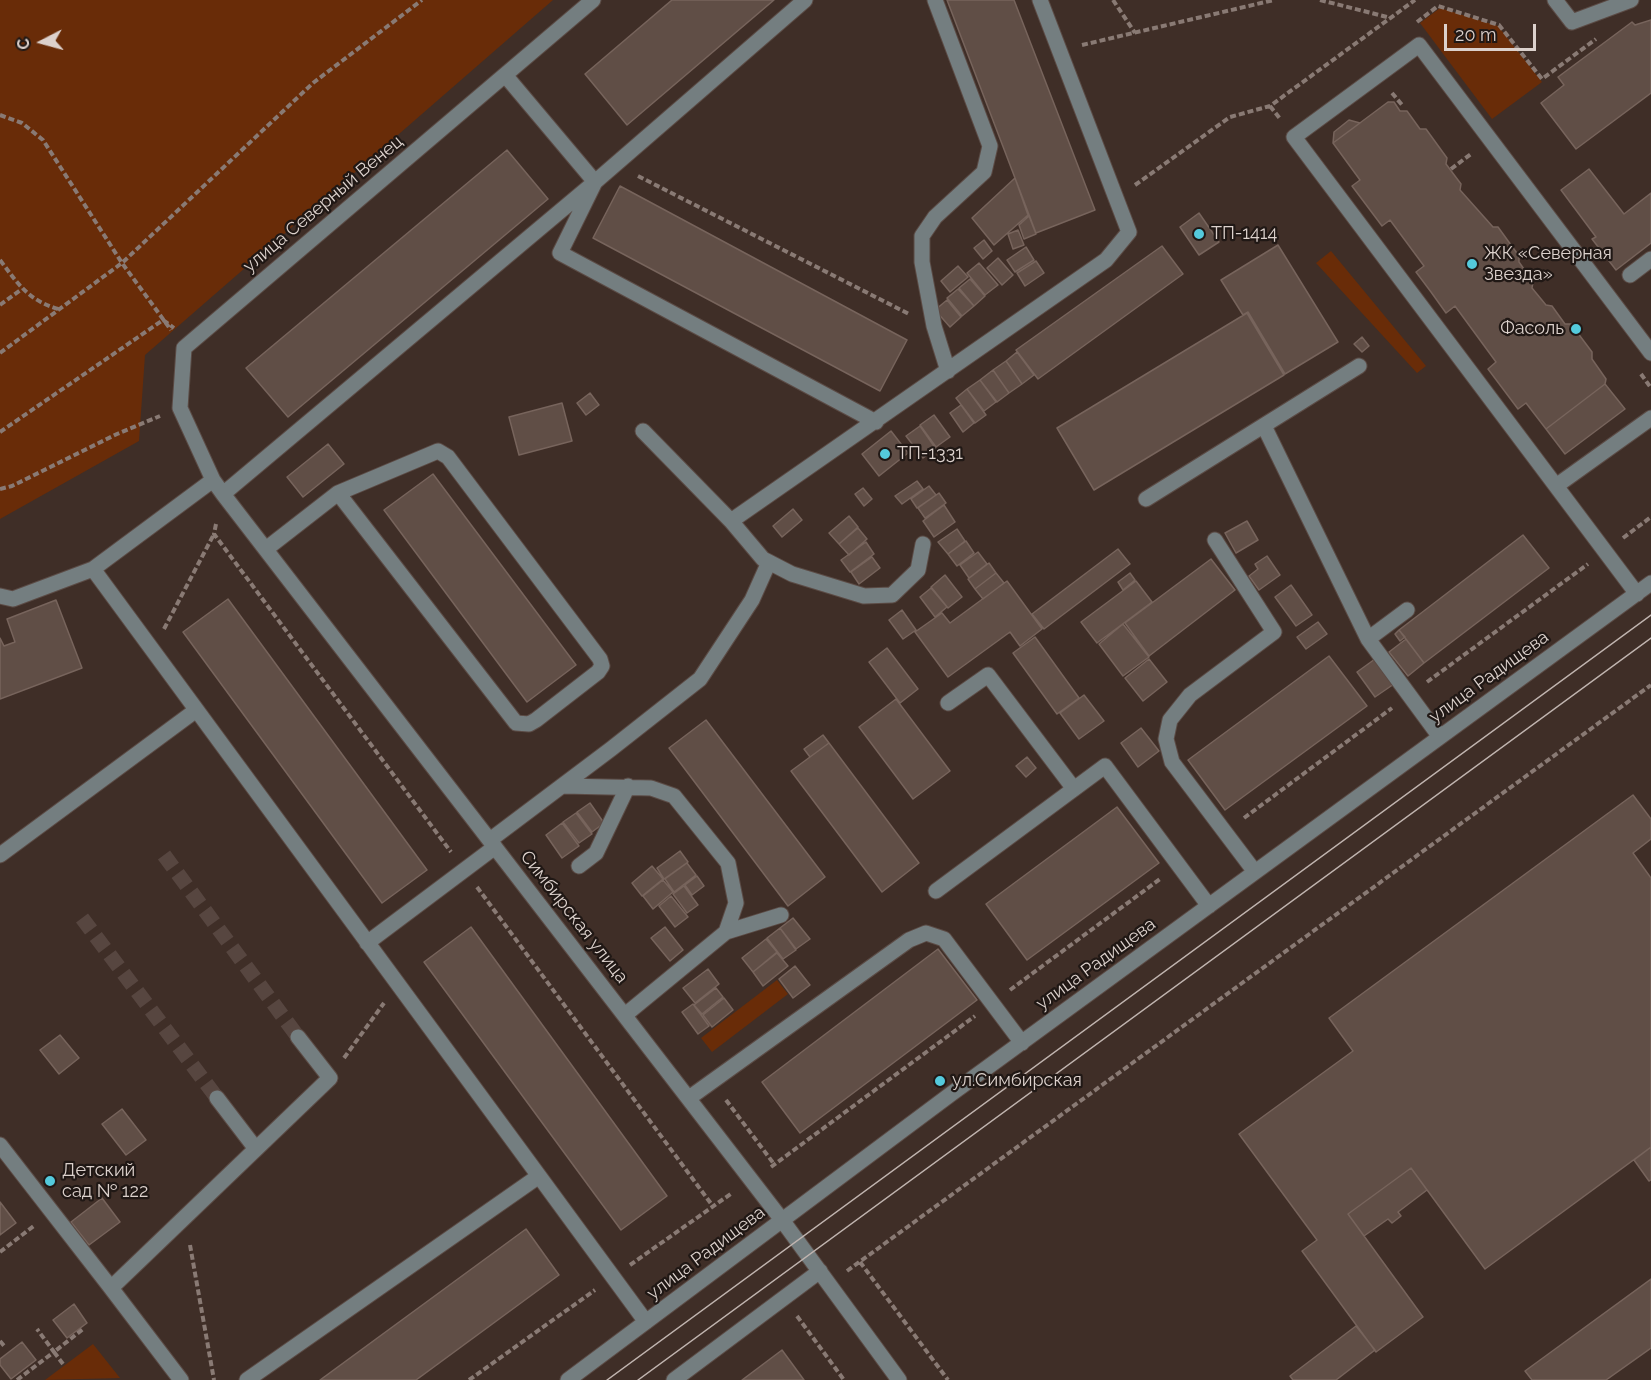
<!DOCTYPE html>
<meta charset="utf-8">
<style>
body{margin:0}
#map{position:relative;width:1651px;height:1380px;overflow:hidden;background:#3f2e27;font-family:Raleway,sans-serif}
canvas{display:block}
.north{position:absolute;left:12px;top:12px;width:60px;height:60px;-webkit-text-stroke:4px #201815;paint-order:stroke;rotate:264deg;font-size:16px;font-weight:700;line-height:24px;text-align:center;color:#dcd1cc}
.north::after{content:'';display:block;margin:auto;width:21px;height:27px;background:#dcd1cc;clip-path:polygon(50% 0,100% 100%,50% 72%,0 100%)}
.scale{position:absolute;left:1444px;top:24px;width:92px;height:27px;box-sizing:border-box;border:3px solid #dcd1cc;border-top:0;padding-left:8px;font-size:18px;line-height:21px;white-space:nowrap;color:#dcd1cc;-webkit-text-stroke:4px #201815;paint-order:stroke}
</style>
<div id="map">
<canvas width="1651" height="1380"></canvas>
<div class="north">С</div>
<div class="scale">20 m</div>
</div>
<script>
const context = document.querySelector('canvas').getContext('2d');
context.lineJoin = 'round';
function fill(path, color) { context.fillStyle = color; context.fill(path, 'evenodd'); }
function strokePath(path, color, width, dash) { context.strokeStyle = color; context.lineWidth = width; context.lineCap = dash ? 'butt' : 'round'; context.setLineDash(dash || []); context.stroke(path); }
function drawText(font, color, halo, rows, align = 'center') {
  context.font = font + ' Raleway,sans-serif'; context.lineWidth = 4.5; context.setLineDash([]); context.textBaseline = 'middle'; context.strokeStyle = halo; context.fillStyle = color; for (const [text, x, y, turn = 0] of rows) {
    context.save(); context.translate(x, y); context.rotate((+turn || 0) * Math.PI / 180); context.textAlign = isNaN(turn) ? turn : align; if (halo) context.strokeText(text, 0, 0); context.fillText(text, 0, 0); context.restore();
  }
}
fill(new Path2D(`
 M0,0H553L145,355L139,441L0,519Z
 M1440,8L1498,26L1542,82L1492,119L1420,23Z
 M1331,251L1426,366L1417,373L1316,263Z
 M777,980L788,994L712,1052L701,1038Z
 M93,1344L120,1378L45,1380Z`), '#692c08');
const building = new Path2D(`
 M672,0H774L627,125L585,74Z
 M947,0H1014L1095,210L1036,233Z
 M1651,20V93L1576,149L1541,103L1564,85L1558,77L1632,22L1635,25Z
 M1388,102H1394L1400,111H1407L1420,129H1426L1447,158L1446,164L1461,184L1460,190L1493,227H1498L1519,256V262L1533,282L1532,288L1546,305L1552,306L1565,324H1571L1592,352V359L1606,379L1605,384L1546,429L1526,403L1518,409L1488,369L1496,362L1455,306L1446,313L1431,292L1416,272L1424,266L1390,220L1382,226L1352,186L1360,180L1333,143Z
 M1349,120L1360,123L1333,143L1334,132Z
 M507,150L548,199L288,417L246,368Z
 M1589,169L1624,214L1651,193V243L1616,270L1592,239L1596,237L1561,190Z
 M1015,178L1028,215L994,245L972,218Z
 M620,186L907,340L880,391L593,238Z
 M1199,213L1219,242L1199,255L1180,227Z
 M1029,216L1036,234L1024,239L1019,225Z
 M1018,230L1024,245L1013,249L1008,234Z
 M984,240L992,251L983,259L974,248Z
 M1278,245L1338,342L1285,374L1248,312L1243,315L1221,280Z
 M1162,246L1183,274L1038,379L1016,350Z
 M1026,247L1034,260L1015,272L1007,260Z
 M998,258L1013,275L1002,285L987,268Z
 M1036,261L1044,273L1025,286L1017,273Z
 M979,263L998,285L985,295L967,273Z
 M958,266L968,277L950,292L941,281Z
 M970,279L985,296L974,306L959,288Z
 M958,289L974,306L962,316L947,298Z
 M947,300L961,317L950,327L935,310Z
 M1247,313L1284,375L1094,490L1057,428Z
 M1362,337L1369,346L1362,352L1354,344Z
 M1017,352L1034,375L1022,384L1006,361Z
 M1006,361L1022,384L1009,393L993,370Z
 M993,370L1009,393L997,402L980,380Z
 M980,380L996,402L984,411L967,389Z
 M1605,384L1625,409L1565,454L1546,429Z
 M967,389L986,415L975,423L956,398Z
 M590,393L599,405L586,415L577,403Z
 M562,403L572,441L519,455L509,417Z
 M961,405L974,423L963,432L950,413Z
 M934,415L950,437L936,447L920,425Z
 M920,426L936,449L923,458L906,436Z
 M891,431L908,453L879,476L862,454Z
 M328,444L344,464L303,497L287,477Z
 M433,474L576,665L527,702L384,510Z
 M917,481L923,489L902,504L895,496Z
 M929,486L936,495L917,508L911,499Z
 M863,488L872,499L864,506L855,494Z
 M939,493L946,503L925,518L918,508Z
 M944,505L955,522L934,537L923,521Z
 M793,509L802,520L782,537L773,526Z
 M849,516L858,527L839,544L829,533Z
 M1247,521L1258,540L1236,553L1225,533Z
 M858,528L867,539L849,555L839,544Z
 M957,529L965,541L948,554L938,542Z
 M1523,535L1549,568L1424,663L1399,630Z
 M966,541L974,553L957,566L948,554Z
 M866,542L874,554L850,572L841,560Z
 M1118,549L1130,564L1044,629L1032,614Z
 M978,552L987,564L969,578L960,565Z
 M1267,556L1280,575L1259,590L1249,576L1258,569L1255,564Z
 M872,557L880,568L859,584L851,572Z
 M1211,559L1235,590L1149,656L1125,623Z
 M989,563L996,573L975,589L968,579Z
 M996,573L1004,583L983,599L975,589Z
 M1130,573L1135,580L1123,590L1118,582Z
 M945,575L962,597L948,608L931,587Z
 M1007,581L1042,629L1020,646L1010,632L948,677L915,632L942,613L950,623Z
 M1136,581L1152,602L1097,643L1081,622Z
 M1291,585L1312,615L1296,626L1275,597Z
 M931,588L947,607L935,617L920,597Z
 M228,599L427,870L382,903L183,632Z
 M56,600L82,668L0,699V638L4,646L15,642L7,619Z
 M902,610L916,630L903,639L889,620Z
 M1318,622L1327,634L1306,649L1297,637Z
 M1123,624L1149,657L1123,676L1099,644Z
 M1399,630L1405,637L1400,641L1395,634Z
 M1035,637L1079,698L1057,714L1013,653Z
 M1406,639L1424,663L1408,676L1389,652Z
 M887,648L918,689L900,703L869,662Z
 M1329,656L1367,706L1225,810L1188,760Z
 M1149,659L1167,682L1143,701L1125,678Z
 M1375,659L1394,684L1375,697L1357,672Z
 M1084,695L1104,721L1079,739L1060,713Z
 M896,699L950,771L913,799L859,727Z
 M706,720L825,877L788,906L669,748Z
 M1141,728L1159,751L1138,767L1121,743Z
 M823,735L829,743L810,757L804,749Z
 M829,743L919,863L882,892L791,771Z
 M1027,757L1036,768L1026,777L1016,766Z
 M1633,795L1651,819V839L1633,853L1651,878V1147L1485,1269L1411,1168L1348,1214L1423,1317L1376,1352L1302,1251L1317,1240L1239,1134L1353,1051L1329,1018Z
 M590,803L604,823L592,832L577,812Z
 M1117,807L1159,863L1027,960L986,904Z
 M576,813L592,834L579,843L563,822Z
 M562,823L579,846L562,858L546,835Z
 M680,851L688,862L664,879L657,868Z
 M687,863L696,875L674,892L665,879Z
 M652,866L663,879L642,896L632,883Z
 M697,876L704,886L692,895L685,885Z
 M663,880L673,892L653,909L643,896Z
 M684,886L698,905L687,913L673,894Z
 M671,896L688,917L675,927L659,906Z
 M793,918L810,939L796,949L780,928Z
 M471,927L667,1196L621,1230L424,962Z
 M665,927L683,950L670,961L651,938Z
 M780,928L796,950L783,959L767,938Z
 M766,939L777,952L753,972L742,958Z
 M938,949L977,1000L800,1133L762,1082Z
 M777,953L788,966L763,986L753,972Z
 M795,966L810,985L793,998L779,979Z
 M708,969L719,984L695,1003L683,988Z
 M716,988L723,997L702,1014L694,1005Z
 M724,998L733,1010L712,1027L703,1015Z
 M693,1004L709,1026L698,1034L682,1012Z
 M60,1035L79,1058L59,1074L40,1050Z
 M122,1109L146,1140L126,1155L102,1124Z
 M1651,1147V1180L1649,1181L1634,1160Z
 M1411,1168L1427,1190L1398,1212L1401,1216L1392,1223L1388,1219L1364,1236L1348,1214Z
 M102,1198L120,1222L89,1245L71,1222Z
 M0,1202L16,1223L0,1235Z
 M526,1229L559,1275L416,1380H320Z
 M1651,1279V1348L1606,1380H1532L1525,1371Z
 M74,1304L87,1323L67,1338L53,1320Z
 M1356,1326L1375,1350L1336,1380H1293L1290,1376Z
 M22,1342L36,1360L11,1379L0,1365V1359Z
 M782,1350L804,1380H742Z`);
fill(building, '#604e46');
strokePath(building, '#77645c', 1.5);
strokePath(new Path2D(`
 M164,855L298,1037
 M82,918L217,1098`), '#574640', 15, [15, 8]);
const minor = new Path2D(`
 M593,0L184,348L180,408L213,480L223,494L782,1220L899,1380
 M935,0L990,146L984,172L935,217L922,236V262L934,326L948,371
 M1555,0L1572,22L1631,0
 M505,75L595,182L560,253L876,422
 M1630,275L1651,259
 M1651,353L1419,45L1294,137L1556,486L1651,418
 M1264,426L1368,639L1440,737
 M643,431L731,521L1106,260L1129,232L1040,0
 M1556,486L1637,594
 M223,494L595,182L805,0
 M1146,499L1359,366
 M731,521L763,559L792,574L864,596L892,595L918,570L923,544
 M1215,540L1274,632L1190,695L1170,720L1166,739L1172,762L1255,872
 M266,549L338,493L438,451L448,457L600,659L602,666L598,672L536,720L529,724L516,723L338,493
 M93,569L539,1176
 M0,596L13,599L93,569L213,480
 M1368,639L1407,610
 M948,703L988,675L1074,789
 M564,786L651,788L674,796L728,863L736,903L726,932L625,1015
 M490,840L611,749L700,679L752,600L769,562
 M0,855L195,711
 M579,866L596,853L628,786
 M936,891L1105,766L1209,906
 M726,932L781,915
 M367,943L495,847
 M217,1098L256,1149
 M689,1098L909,940L926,933L944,939L1022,1043
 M0,1145L111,1288
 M181,1380L111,1288L330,1078L298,1037
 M247,1380L539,1176L646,1322
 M568,1380L951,1094L1651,583
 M674,1380L820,1271`);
strokePath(minor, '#5b4b45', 17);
strokePath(new Path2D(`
 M1113,0L1135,33
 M1320,0L1391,18
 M1417,22L1438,6L1499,25L1542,79L1596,39
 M1082,45L1274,0
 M1392,93L1403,106
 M1270,106L1281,120
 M0,115L22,123L43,140L122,263L171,330
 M1451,169L1471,154
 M638,176L909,314
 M1135,185L1230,117L1270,106L1415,0
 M0,260C18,284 28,300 58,309
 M0,305L22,289
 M0,353L122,263L313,83L422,0
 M1641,374L1651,388
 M0,432L163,320L174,328
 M0,489L12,486L117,434L160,416
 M216,524L214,534L451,852
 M1623,538L1651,517
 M164,629L214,534
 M1427,682L1588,564
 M1244,818L1392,708
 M477,887L712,1205
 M1010,990L1160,879
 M344,1058L384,1003
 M726,1100L774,1164
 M771,1167L975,1016
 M190,1245L214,1380
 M0,1252L35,1225
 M860,1262L948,1380
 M630,1265L732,1193
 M847,1271L1651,685
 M797,1316L844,1380
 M0,1341L5,1347
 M63,1364L54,1352L83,1329
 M17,1380L54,1352L37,1329
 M469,1380L595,1290`), '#897a74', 4, [6, 3]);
strokePath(minor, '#747e80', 15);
strokePath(new Path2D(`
 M607,1380L1651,615
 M638,1380L1651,638`), '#c1b5b0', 1.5);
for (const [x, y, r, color] of [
 [1199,234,6,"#54cadc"],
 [1472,264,6,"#54cadc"],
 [1576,329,6,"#54cadc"],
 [885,454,6,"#54cadc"],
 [940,1081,6,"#54cadc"],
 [50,1181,6,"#54cadc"]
]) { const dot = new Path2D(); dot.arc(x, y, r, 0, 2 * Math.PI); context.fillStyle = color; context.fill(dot); strokePath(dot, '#201815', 2); }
drawText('18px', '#dcd1cc', '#201815', [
 ["улица Северный Венец",323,204,-40],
 ["улица Радищева",1489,677,-36],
 ["Симбирская улица",574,917,52],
 ["улица Радищева",1096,964,-36],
 ["улица Радищева",706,1253,-37]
]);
drawText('18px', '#dcd1cc', '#201815', [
 ["ТП-1414",1211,234],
 ["ЖК «Северная",1484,254],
 ["Звезда»",1484,275],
 ["Фасоль",1564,329,"right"],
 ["ТП-1331",897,454],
 ["ул.Симбирская",952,1081],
 ["Детский",62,1171],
 ["сад № 122",62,1192]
], 'left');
</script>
